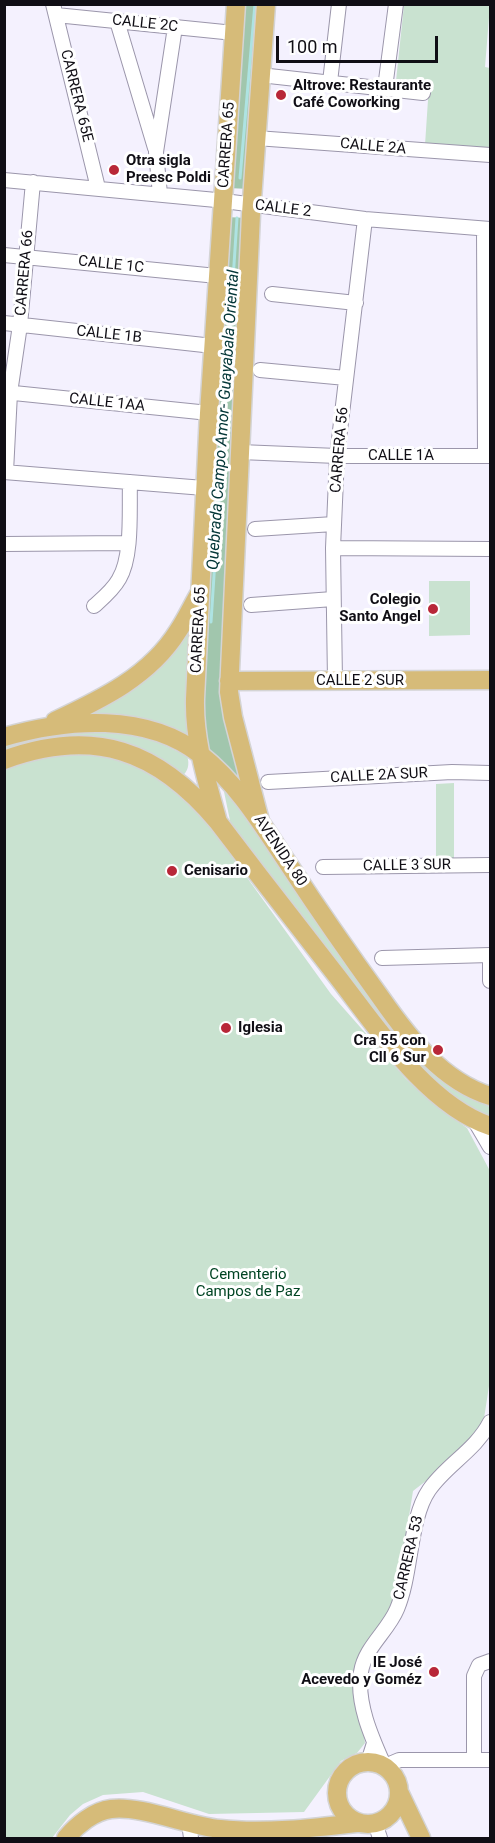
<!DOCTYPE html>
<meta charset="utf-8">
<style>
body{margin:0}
#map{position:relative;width:495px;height:1843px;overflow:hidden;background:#f4f1fe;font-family:Roboto,sans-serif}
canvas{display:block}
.frame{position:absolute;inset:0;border:6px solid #100e15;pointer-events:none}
.scale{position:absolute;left:276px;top:36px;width:162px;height:27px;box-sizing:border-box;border:3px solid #100e15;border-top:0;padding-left:8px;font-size:18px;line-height:21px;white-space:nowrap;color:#100e15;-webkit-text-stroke:4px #fff;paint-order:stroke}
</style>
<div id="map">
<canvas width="495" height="1843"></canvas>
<div class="frame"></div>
<div class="scale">100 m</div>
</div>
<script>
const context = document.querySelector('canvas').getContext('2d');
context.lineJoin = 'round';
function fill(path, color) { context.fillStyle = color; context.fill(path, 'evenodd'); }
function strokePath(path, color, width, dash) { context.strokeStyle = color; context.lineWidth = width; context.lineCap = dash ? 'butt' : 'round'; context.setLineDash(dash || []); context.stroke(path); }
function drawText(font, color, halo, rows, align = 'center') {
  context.font = font + ' Roboto,sans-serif'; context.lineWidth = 6; context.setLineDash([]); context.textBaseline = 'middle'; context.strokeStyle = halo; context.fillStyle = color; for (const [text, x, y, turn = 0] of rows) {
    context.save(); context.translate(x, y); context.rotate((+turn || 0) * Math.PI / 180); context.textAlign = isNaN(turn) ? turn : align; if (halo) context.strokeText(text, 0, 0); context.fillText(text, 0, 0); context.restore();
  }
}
fill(new Path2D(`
 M404,5H490L485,67L490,68V150L425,145L429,85L396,81Z
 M429,581H470V635L429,636Z
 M194,613L189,740C153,719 135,717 94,713L135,687Z
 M65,729L124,730L152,739L187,756C190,764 188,772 181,777L142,751L5,754L4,744Z
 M92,752L126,760L170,782L199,811L331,994L406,1079L435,1105L467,1128L490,1171V1352L489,1386L483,1425L449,1463L413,1491L398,1586L358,1688L365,1743L357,1753L341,1761L304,1812L209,1814L143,1792L103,1795L83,1804L70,1815L52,1838H5V766L29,758Z
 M454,783V860H436V784Z
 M223,787L298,892L473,1099L490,1107V1119L480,1116L428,1080L232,830Z`), '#c9e2d0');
fill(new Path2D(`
 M241,5H262L249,189L228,188Z
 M226,217L247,218L225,594L248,788L209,755L202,718Z`), '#a1c6ad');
strokePath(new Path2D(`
 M240,178L255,4
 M211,622L237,218`), '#aee3e2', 3);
const minor = new Path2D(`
 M53,4L98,188
 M56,15L234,33
 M117,21L155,148
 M260,75L423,93
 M330,82L339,4
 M385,88L396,4
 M256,138L490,155
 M4,180L216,200L365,219L490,229
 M160,194L156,152L175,27
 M484,229L485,456
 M4,255L217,276
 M272,294L356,303
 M4,323L213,346
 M260,370L346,378
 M4,392L209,413
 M240,452L337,456H490
 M4,472L204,488
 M6,472L10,393L20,325L33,182
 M255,529L334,524
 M4,544L128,543
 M333,548L490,549
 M251,605L333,599
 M94,606C103,598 113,590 119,579C133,556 129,508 130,482
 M335,681L333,548L337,456L365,219
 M268,782L452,772L490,773
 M323,867L490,865
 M490,955V981
 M382,958L490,955
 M473,1118L490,1147
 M474,1759V1676L479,1665L490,1661
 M368,1762L374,1743
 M384,1765C372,1738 356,1703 361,1672C365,1647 388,1631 397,1609C412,1574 409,1519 429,1490C446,1465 476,1450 490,1422
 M385,1766L399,1760H490
 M189,1823L191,1838
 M375,1823L380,1838`);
const major = new Path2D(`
 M229,681L490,680
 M55,721C102,699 150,676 178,631C186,619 192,606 199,594
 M4,737C67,719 146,712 201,755C239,785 264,828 291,868C320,912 350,955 381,998C409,1038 442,1081 490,1096
 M4,760C94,727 158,750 218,822C256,872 294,921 333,971C374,1023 425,1104 490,1126
 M260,821L233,717L229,692L251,214L266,4
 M218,822C207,781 194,742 195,699L209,413L236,4
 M337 1793a31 31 0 1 1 62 0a31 31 0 1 1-62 0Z
 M400,1794L421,1838
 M66,1838C77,1825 94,1811 111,1809C141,1805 188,1826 220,1829C263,1834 314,1828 357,1823`);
strokePath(minor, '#9b96ab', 16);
strokePath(major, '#d4d4d5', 21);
strokePath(minor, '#fff', 14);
strokePath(major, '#d6bb79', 18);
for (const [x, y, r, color] of [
 [281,95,6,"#b82738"],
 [114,170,6,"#b82738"],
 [433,609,6,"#b82738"],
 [172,871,6,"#b82738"],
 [226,1028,6,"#b82738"],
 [438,1050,6,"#b82738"],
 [434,1672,6,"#b82738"]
]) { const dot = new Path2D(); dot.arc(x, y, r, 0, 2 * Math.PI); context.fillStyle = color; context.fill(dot); strokePath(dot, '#fff', 2); }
drawText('15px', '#100e15', '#fff', [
 ["CALLE 2C",145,24,6],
 ["CARRERA 65E",76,96,76],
 ["CARRERA 65",227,145,-86],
 ["CALLE 2A",373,147,5],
 ["CALLE 2",283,209,7],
 ["CALLE 1C",111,265,6],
 ["CARRERA 66",25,273,-85],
 ["CALLE 1B",109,335,6],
 ["CALLE 1AA",107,403,6],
 ["CARRERA 56",340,450,-85],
 ["CALLE 1A",401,456],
 ["CARRERA 65",199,630,-87],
 ["CALLE 2 SUR",360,681],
 ["CALLE 2A SUR",379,776,-3],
 ["AVENIDA 80",280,851,56],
 ["CALLE 3 SUR",407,866,-1],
 ["CARRERA 53",409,1558,-77]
]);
drawText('bold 15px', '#100e15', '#fff', [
 ["Altrove: Restaurante",293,86],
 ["Café Coworking",293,103],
 ["Otra sigla",126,161],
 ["Preesc Poldi",126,178],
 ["Colegio",421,600,"right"],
 ["Santo Angel",421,617,"right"],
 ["Cenisario",184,871],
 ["Iglesia",238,1028],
 ["Cra 55 con",426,1041,"right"],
 ["Cll 6 Sur",426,1058,"right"],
 ["IE José",422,1663,"right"],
 ["Acevedo y Goméz",422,1680,"right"]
], 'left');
drawText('15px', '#014423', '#fff', [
 ["Cementerio",248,1275],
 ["Campos de Paz",248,1292]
]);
drawText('italic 16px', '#023536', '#fff', [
 ["Quebrada Campo Amor- Guayabala Oriental",224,420,-86]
]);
</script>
